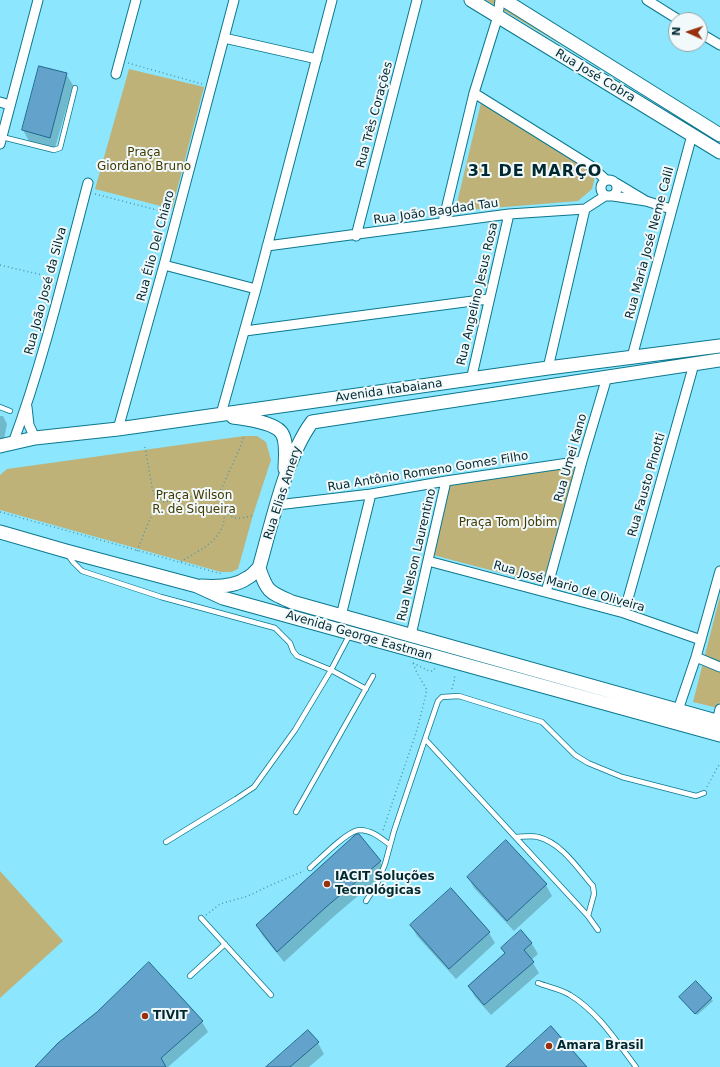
<!DOCTYPE html>
<meta charset="utf-8">
<style>
body{margin:0}
#map{position:relative;width:720px;height:1067px;overflow:hidden;background:#8ce6fe;font-family:"DejaVu Sans",sans-serif}
canvas{display:block}
.north{position:absolute;left:668px;top:12px;width:40px;height:40px;box-sizing:border-box;background:#f1f9fb;border:1px solid #91a5aa;border-radius:50%;rotate:273deg;font-size:11px;font-weight:700;line-height:16px;text-align:center;color:#002831}
.north::after{content:'';display:block;margin:auto;width:14px;height:18px;background:#97300d;clip-path:polygon(50% 0,100% 100%,50% 72%,0 100%)}
</style>
<div id="map">
<canvas width="720" height="1067"></canvas>
<div class="north">N</div>
</div>
<script>
const context = document.querySelector('canvas').getContext('2d');
context.lineJoin = 'round';
function fill(path, color) { context.fillStyle = color; context.fill(path, 'evenodd'); }
function strokePath(path, color, width, dash) { context.strokeStyle = color; context.lineWidth = width; context.lineCap = dash ? 'butt' : 'round'; context.setLineDash(dash || []); context.stroke(path); }
function drawText(font, color, halo, rows, align = 'center') {
  context.font = font + ' "DejaVu Sans",sans-serif'; context.lineWidth = 4; context.setLineDash([]); context.textBaseline = 'middle'; context.strokeStyle = halo; context.fillStyle = color; for (const [text, x, y, turn = 0] of rows) {
    context.save(); context.translate(x, y); context.rotate((+turn || 0) * Math.PI / 180); context.textAlign = isNaN(turn) ? turn : align; if (halo) context.strokeText(text, 0, 0); context.fillText(text, 0, 0); context.restore();
  }
}
fill(new Path2D(`
 M486,0H501L648,96Z
 M129,69L204,87L172,209L95,189Z
 M481,103L583,162L595,177L592,189L578,201L455,211Z
 M244,436H257L266,442L271,460L253,515L238,569L231,572H221L0,510V475L7,469Z
 M576,463L543,584L433,555L451,481Z
 M720,596V701L718,708L693,702Z
 M0,871L63,941L0,998Z`), '#bfb279');
fill(new Path2D(`
 M66,74L73,85L55,148L29,141L23,130Z
 M0,416H3L7,424L4,439L0,438Z
 M380,862L386,872L332,918L284,962L263,936L257,926Z
 M468,877L546,885L552,896L514,931L474,888Z
 M411,925L489,933L495,943L456,979L417,936Z
 M521,932L532,944L538,954L531,960L539,973L491,1015L475,997L469,986L506,954Z
 M696,982L713,1001L697,1015L682,999Z
 M202,1022L208,1032L168,1067H37Z
 M318,1043L324,1054L309,1067H267Z`), '#0003');
const building = new Path2D(`
 M39,66L67,73L50,138L22,130Z
 M359,834L381,861L326,907L277,952L256,925L355,835Z
 M506,840L547,884L507,921L467,877Z
 M451,888L490,932L449,969L410,925Z
 M521,930L532,943L524,950L534,962L484,1005L468,986L505,953L501,948Z
 M149,962L203,1021L161,1058L166,1067H35L58,1043L97,1012Z
 M696,981L712,998L695,1014L679,997Z
 M551,1026L587,1067H506Z
 M308,1030L319,1042L290,1067H266Z`);
fill(building, '#63a2ca');
strokePath(building, '#21688f', 1);
const lane = new Path2D(`
 M2,137L54,150L60,148L75,88
 M0,407L10,411
 M68,555L73,562L82,571L161,597L275,628L290,643L293,651L297,656L331,670L366,689
 M425,739L438,701L442,697L459,696L542,722L575,755L588,763L622,777L696,796L704,793
 M296,812L373,676
 M516,837C523,837 532,835 538,837C562,843 578,869 593,886L594,894L588,916
 M166,842L236,799L254,787L295,730L331,670L350,634
 M310,868C320,859 347,831 359,830C372,830 381,838 390,845
 M366,901L377,884L385,864L394,831L425,739L588,916L598,930
 M201,918L271,995
 M190,976L225,944
 M538,983C548,987 561,989 570,995C598,1012 617,1042 636,1067`);
const street = new Path2D(`
 M647,0L679,20
 M700,33L720,45
 M224,38L317,59
 M116,74L136,0
 M474,93L591,166L606,180
 M0,102L10,105
 M0,144L38,0
 M601 188a8 8 0 1 1 16 0a8 8 0 1 1-16 0Z
 M613,196L646,201L616,183
 M646,201L671,209
 M443,222L474,93L498,16L500,0
 M356,236L417,0
 M267,246L509,214L585,209L605,196
 M164,265L256,289
 M245,331L488,299
 M632,357L692,135
 M548,368L585,209
 M471,380L509,214
 M27,407L29,425L35,438
 M221,414L256,289L332,0
 M118,429L164,265L234,0
 M13,443C44,359 65,270 88,183
 M277,505L371,494L446,481L582,461
 M428,561L624,613L701,640
 M546,592L582,461L607,377
 M624,613L694,364
 M341,616L371,494
 M411,635L446,481
 M696,657L720,667
 M678,710L696,657L720,571
 M717,721L720,709`);
const secondary = new Path2D(`
 M471,0L720,152
 M504,0L720,135
 M233,417C246,419 273,422 281,432C288,441 285,459 285,469
 M0,446L35,438L118,429L548,368L720,346
 M0,532L66,551L197,586L223,598L720,735
 M259,568C272,523 285,459 312,422L720,360
 M259,568C267,592 269,592 292,602L720,722
 M201,586C216,587 235,587 247,578C252,576 255,571 259,568`);
strokePath(lane, '#0b788e', 6);
strokePath(street, '#0b788e', 11);
strokePath(secondary, '#0b788e', 15);
strokePath(new Path2D(`
 M128,63L202,84
 M95,194L169,213
 M0,265L55,278
 M145,447L153,493L164,502L200,495L219,499C221,505 225,514 224,520C221,542 196,552 180,562
 M212,497L219,494L239,450L244,436
 M223,508C231,520 239,520 253,515
 M0,512L222,574
 M137,551L158,499
 M413,663L429,671H433L435,668
 M452,689L455,678L453,674
 M707,787L718,766L720,765
 M383,830L417,730L427,690L417,673L413,663
 M206,915L220,904L248,896L271,885L304,871`), '#5297a9', 1.5, [1, 3]);
strokePath(lane, '#fff', 4.5);
strokePath(street, '#fff', 9);
strokePath(secondary, '#fff', 13);
for (const [x, y, r, color] of [
 [327,884,4,"#97300d"],
 [145,1016,4,"#97300d"],
 [549,1046,4,"#97300d"]
]) { const dot = new Path2D(); dot.arc(x, y, r, 0, 2 * Math.PI); context.fillStyle = color; context.fill(dot); strokePath(dot, '#f1f9fb', 1.5); }
drawText('12px', '#002831', '#f1f9fb', [
 ["Rua José Cobra",595,76,31],
 ["Rua Três Corações",375,115,-75],
 ["Rua João Bagdad Tau",436,212,-8],
 ["Rua Maria José Neme Calil",650,243,-75],
 ["Rua Élio Del Chiaro",156,246,-75],
 ["Rua João José da Silva",46,291,-75],
 ["Rua Angelino Jesus Rosa",478,294,-77],
 ["Avenida Itabaiana",389,391,-8],
 ["Rua Umei Kano",571,458,-74],
 ["Rua Antônio Romeno Gomes Filho",428,472,-9],
 ["Rua Fausto Pinotti",647,485,-74],
 ["Rua Elias Amery",283,493,-72],
 ["Rua Nelson Laurentino",417,555,-77],
 ["Rua José Mario de Oliveira",569,587,16],
 ["Avenida George Eastman",359,636,16]
]);
drawText('12px', '#433901', '#f1f9fb', [
 ["Praça",144,153],
 ["Giordano Bruno",144,167],
 ["Praça Wilson",194,496],
 ["R. de Siqueira",194,510],
 ["Praça Tom Jobim",508,523]
]);
drawText('bold 12px', '#002831', '#f1f9fb', [
 ["IACIT Soluções",335,877],
 ["Tecnológicas",335,891],
 ["TIVIT",153,1016],
 ["Amara Brasil",557,1046]
], 'left');
context.letterSpacing = '1px';
drawText('bold 16px', '#002831', '#f1f9fb', [
 ["31 DE MARÇO",535,172]
]);
context.letterSpacing = '0px';
</script>
